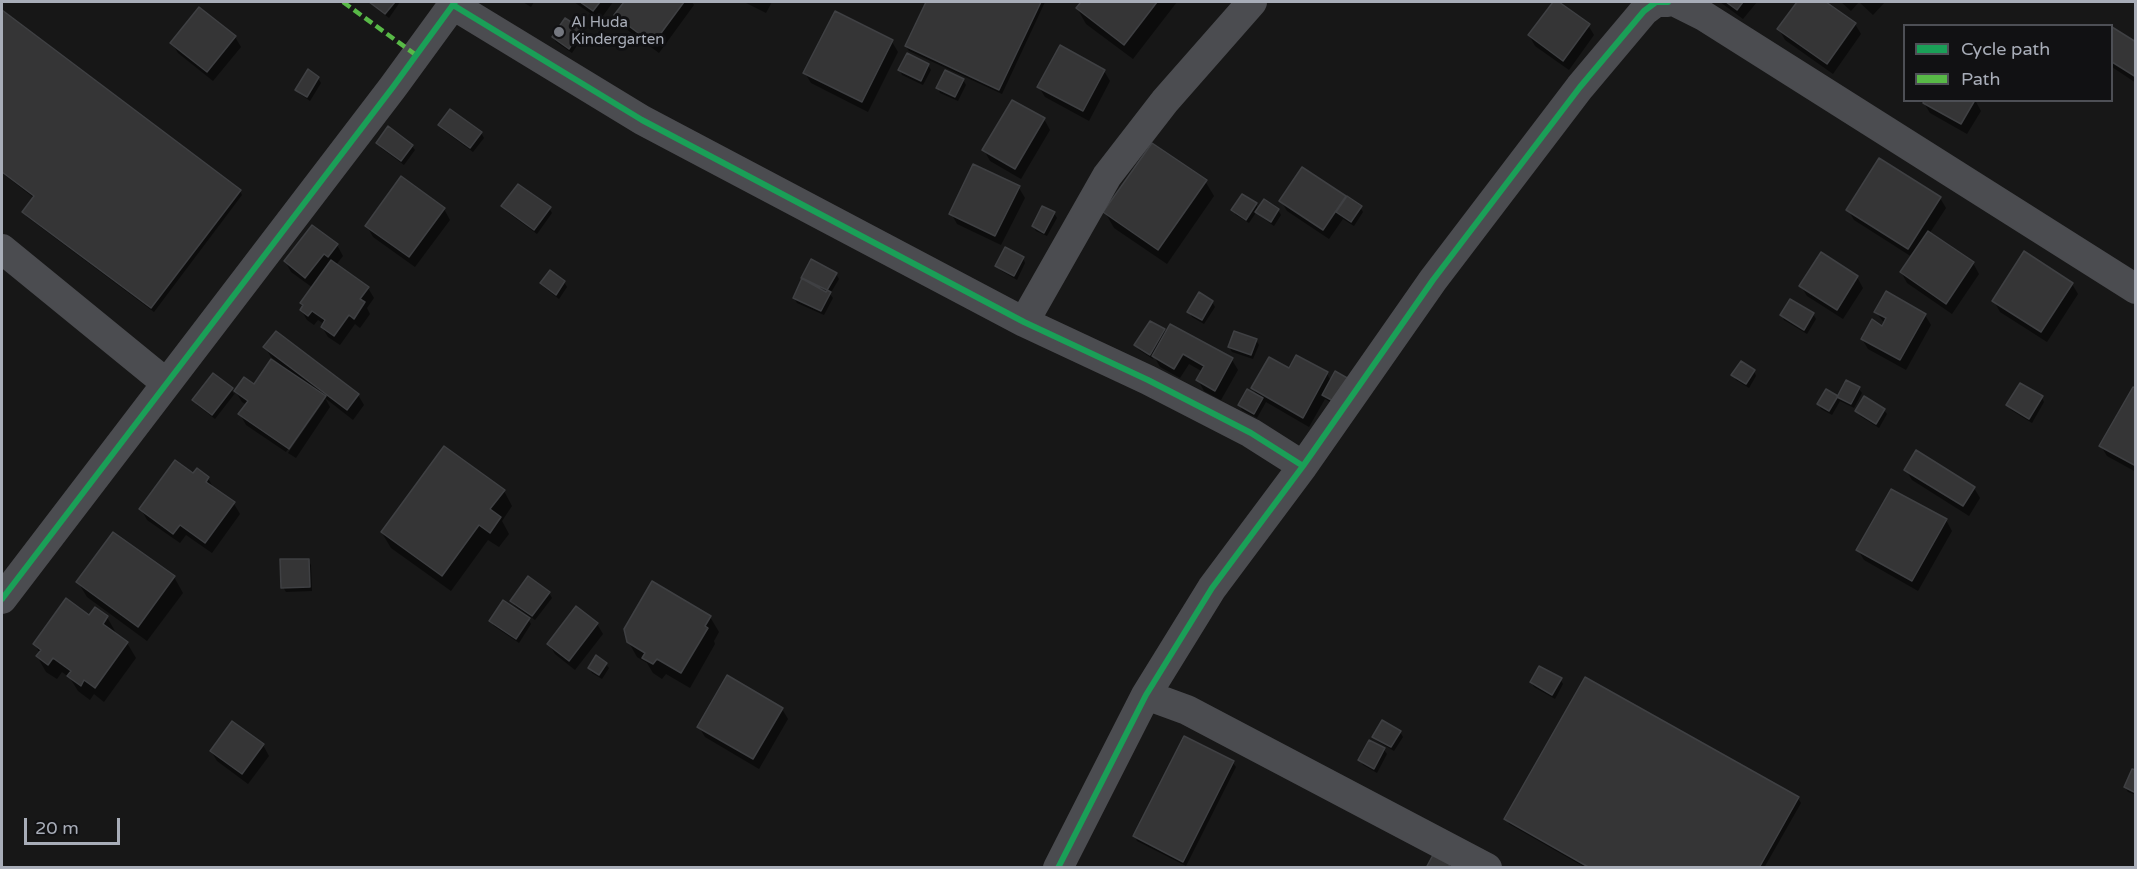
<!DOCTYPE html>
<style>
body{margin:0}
#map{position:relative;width:2137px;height:869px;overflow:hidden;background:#171717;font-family:"Varela Round",sans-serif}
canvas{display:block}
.frame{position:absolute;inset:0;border:3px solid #a8adb8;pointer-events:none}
.legend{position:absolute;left:1903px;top:24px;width:210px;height:78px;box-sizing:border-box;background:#111113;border:2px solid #4d4f55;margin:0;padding:8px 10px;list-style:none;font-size:18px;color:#a8adb8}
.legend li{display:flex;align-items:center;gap:12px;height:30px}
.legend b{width:30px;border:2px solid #4d4f55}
.scale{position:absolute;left:24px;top:818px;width:96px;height:27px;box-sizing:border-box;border:3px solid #a8adb8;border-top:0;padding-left:8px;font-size:18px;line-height:21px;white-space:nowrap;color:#a8adb8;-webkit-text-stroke:4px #111113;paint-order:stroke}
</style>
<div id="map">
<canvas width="2137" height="869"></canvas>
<div class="frame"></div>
<ul class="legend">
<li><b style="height:8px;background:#1a9f57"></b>Cycle path</li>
<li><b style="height:8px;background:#58b947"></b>Path</li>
</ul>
<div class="scale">20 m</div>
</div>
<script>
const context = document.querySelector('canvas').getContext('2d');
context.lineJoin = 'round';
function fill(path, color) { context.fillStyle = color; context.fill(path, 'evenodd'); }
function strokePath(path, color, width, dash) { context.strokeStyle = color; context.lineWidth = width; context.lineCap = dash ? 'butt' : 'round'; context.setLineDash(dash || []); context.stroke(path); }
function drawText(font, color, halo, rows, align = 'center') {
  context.font = font + ' "Varela Round",sans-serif'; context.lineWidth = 6; context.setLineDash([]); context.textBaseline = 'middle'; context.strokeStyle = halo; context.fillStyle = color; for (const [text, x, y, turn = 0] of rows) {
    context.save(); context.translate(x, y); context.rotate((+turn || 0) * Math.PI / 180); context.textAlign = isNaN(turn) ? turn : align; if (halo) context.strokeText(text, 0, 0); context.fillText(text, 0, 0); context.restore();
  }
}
fill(new Path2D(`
 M368,2H400L389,18Z
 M523,2H534L531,7Z
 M574,2H613L600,20Z
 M626,2H692L694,5L659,53L622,26L616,16Z
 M744,2H772L766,13Z
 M927,2H1045L1002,94L909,51L906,46Z
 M1083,2H1177L1133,59L1086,24L1077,8Z
 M1555,2L1588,25L1594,35L1569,70L1535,46L1529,35Z
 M1720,2H1757L1743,19Z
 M1799,2H1823L1855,24L1861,34L1833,74L1785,40L1779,29Z
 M1841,2H1885L1873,15L1859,2L1851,11Z
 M2,12L240,191L242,195L154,312L27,217L24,212L34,198L2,173Z
 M2112,28L2136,43V83L2112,67Z
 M581,30L584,35L572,53L556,42L553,37Z
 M235,37L241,47L213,81L178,53L172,43Z
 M892,42L898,52L868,112L811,83L805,73Z
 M928,65L931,70L923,85L902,75L900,70Z
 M1104,71L1110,81L1089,121L1045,97L1039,87Z
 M308,72L318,78L321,83L310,101L300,94L297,90Z
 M963,80L966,85L958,101L940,93L938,88Z
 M1925,100H1975L1981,111L1967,134L1930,113L1924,103Z
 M1044,119L1050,130L1021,179L990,161L984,150Z
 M440,125L481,133L484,138L473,152L443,130Z
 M378,143L412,146L415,150L404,165L381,148Z
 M1205,181L1214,196L1167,264L1114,228L1105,212Z
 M1019,188L1025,198L1001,245L957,224L951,213Z
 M1345,197L1360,207L1363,212L1354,226L1343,219L1329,239L1287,211L1281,201Z
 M1940,198L1946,208L1929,234L1973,263L1979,274L1952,314L1907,283L1901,272L1912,257L1854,220L1848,210Z
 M1256,204L1258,209L1278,210L1281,215L1274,226L1260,216L1257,211L1249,223L1236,215L1233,210Z
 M503,207L549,208L552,213L537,234L506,211Z
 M444,209L450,220L415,267L373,237L367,226Z
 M1054,213L1057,218L1047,236L1036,231L1033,226Z
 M337,245L343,256L336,265L368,288L374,298L367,308L370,314L360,328L355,324L340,345L328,337L322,327L324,324L318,320L314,325L307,320L301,310L313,288L291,272L285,261Z
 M1822,254L1857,277L1863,288L1843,319L1807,296L1801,286Z
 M1023,258L1025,263L1017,280L1000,270L997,266Z
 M550,272L564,282L567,287L559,299L545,288L542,284Z
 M836,274L839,279L830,294L833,298L824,315L797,303L794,298Z
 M2072,284L2078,294L2047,342L2000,312L1994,301Z
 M1791,301L1813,314L1816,319L1807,334L1784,320L1782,315Z
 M1212,302L1215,307L1204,324L1192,317L1189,312Z
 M1876,312L1925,315L1931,325L1906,370L1868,349L1862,339L1883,328L1885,324Z
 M1164,330L1166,335L1232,360L1238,370L1221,400L1204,391L1198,380L1203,372L1189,364L1180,378L1160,367L1154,356L1153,359L1139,350L1136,345Z
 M1256,340L1259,345L1253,359L1232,352L1229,347Z
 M265,347L358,395L364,405L353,420L325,398L330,407L296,458L288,453L324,401L322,399L286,452L246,425L240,414L247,405L242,402L236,392L215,419L197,405L194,400L231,389L234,394L244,379L254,386L281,365L271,357Z
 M1297,357L1327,374L1331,381L1338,406L1325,399L1309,427L1266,402L1257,418L1242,410L1240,405L1258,397L1253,388L1289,370Z
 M1754,371L1756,376L1749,388L1736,380L1733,375Z
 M1847,382L1859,389L1862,393L1854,408L1840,401L1832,415L1821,409L1819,404L1827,391L1838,398Z
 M2136,390V472L2107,456L2101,446Z
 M2042,398L2044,402L2032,423L2011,410L2008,405Z
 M1884,410L1887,414L1879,428L1860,416L1857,411Z
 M1906,470L1974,488L1980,498L1969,516L1912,480Z
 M194,475L208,478L214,489L234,504L240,514L212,553L186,535L180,543L147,520L141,509Z
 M504,491L512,506L502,521L509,534L499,547L488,540L451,591L391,548L382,533Z
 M1892,491L1946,520L1952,531L1918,591L1864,560L1858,550Z
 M113,534L174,577L183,593L147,641L87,597L78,582Z
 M308,560L311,565L312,591L286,592L283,587Z
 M549,593L552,598L535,620L515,606L512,601Z
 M95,609L107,617L116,633L115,634L127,643L136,658L104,702L94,694L90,700L78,691L70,678L62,672L57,679L46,672L37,656L40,653L34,644L89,617Z
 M710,617L719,632L714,641L715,644L690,688L666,674L662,679L653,673L647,663L637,657L628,641Z
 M528,619L531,624L519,643L494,626L491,621Z
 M597,624L603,634L575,670L555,654L549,644Z
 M606,664L609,668L602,679L592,673L589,668Z
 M1560,679L1563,684L1555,699L1534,687L1531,682Z
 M782,709L788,719L759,769L705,737L699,727Z
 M1400,732L1403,737L1394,751L1377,741L1374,737Z
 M1185,738L1233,763L1236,767L1186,866L1137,841L1135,836Z
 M263,745L269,756L248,784L217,761L211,751Z
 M1384,750L1387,754L1377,773L1363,765L1360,760Z
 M2136,772V795L2128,792L2125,787Z
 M1798,798L1801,803L1764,868H1586L1509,824L1506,819Z`), '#0007');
const building = new Path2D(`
 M369,2H395L385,14Z
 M580,2H600L593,11Z
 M624,2H684L653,44L614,15Z
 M926,2H1041L999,90L905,46Z
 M1081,2H1157L1124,45L1076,8Z
 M1553,2H1559L1590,24L1563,61L1528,35Z
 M1726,2H1743L1737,10Z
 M1797,2H1826L1856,23L1827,64L1777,29Z
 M199,7L236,36L207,72L170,43Z
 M2,10L241,190L151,308L22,212L34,196L2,172Z
 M835,11L893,40L862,102L803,73Z
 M565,18L582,29L569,49L552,37Z
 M2112,27L2136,42V77L2112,62Z
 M1060,45L1105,70L1083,111L1037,87Z
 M907,53L929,64L921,81L898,70Z
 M308,69L319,77L307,97L295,90Z
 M945,70L964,79L955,97L936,88Z
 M1012,100L1045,118L1015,169L982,150Z
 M1924,100H1975L1961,124L1923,103Z
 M450,109L482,132L470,148L438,125Z
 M388,126L413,145L401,161L376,143Z
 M1152,143L1207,180L1158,250L1103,212Z
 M1879,158L1941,197L1908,249L1846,210Z
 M973,164L1020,186L995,236L949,214Z
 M1302,167L1346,196L1323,230L1279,201Z
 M401,176L445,208L409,257L365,226Z
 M518,184L551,207L534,230L501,206Z
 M1242,194L1257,203L1246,220L1231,210Z
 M1347,196L1362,206L1351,222L1336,212Z
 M1264,199L1279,209L1271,222L1255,212Z
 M1042,206L1055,212L1044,233L1032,226Z
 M312,225L338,244L328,257L324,254L305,278L284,261Z
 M1928,231L1974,262L1946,304L1900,272Z
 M1005,247L1024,257L1014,276L995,266Z
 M2024,251L2073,283L2041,332L1992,301Z
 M1821,252L1858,276L1837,310L1799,286Z
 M811,259L837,273L826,292L801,278Z
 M331,260L369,287L360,299L365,302L354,319L349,315L334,336L321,327L325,320L312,311L308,316L300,310L303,305L300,303Z
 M550,270L565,281L556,295L540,283Z
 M802,278L831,292L821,311L793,298Z
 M1886,291L1926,314L1900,360L1861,339L1872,319L1882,326L1886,318L1874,312Z
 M1199,292L1213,301L1202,320L1187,312Z
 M1790,299L1814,313L1804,330L1780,315Z
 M1150,321L1165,329L1150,355L1134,345Z
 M1170,324L1233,358L1215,391L1196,380L1204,366L1183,354L1174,369L1152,356Z
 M276,331L359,394L347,410L263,347Z
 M1234,331L1257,339L1251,355L1228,347Z
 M1296,355L1328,372L1303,418L1251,388L1269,357L1289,368Z
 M271,359L326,396L289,449L238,414L248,401L234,391L244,377L254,384Z
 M1741,361L1755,370L1746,384L1731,375Z
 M1335,371L1349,379L1335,402L1322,395Z
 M213,373L233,388L212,415L192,400Z
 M1846,380L1860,387L1851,404L1837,397Z
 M2020,383L2043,396L2029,419L2006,405Z
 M2133,387L2136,388V466L2099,446Z
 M1247,389L1263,398L1254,414L1238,405Z
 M1826,389L1838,396L1829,411L1817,404Z
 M1864,396L1885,409L1876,424L1855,411Z
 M444,446L505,490L490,509L501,517L490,533L479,525L442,576L381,532Z
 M1916,450L1975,487L1963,506L1904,470Z
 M175,460L193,473L197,468L209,477L206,482L235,502L205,543L180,525L173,534L139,509Z
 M1891,489L1947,519L1912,581L1856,550Z
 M113,532L175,576L138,627L76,582Z
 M280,559H309L310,587L281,588Z
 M528,576L550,592L532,616L510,601Z
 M652,581L711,616L705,626L708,628L681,673L657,659L653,664L642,658L645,653L627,642L624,629Z
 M66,598L89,615L95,607L108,616L103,624L128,642L95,688L84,680L81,686L67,676L71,671L53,658L48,665L36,656L41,650L33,644Z
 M503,600L530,618L516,639L489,621Z
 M576,606L598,623L569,661L547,644Z
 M596,655L607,663L599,675L588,668Z
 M1539,666L1562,678L1552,695L1530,682Z
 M727,675L783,708L753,759L697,727Z
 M1585,677L1799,797L1759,868H1590L1504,819Z
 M1382,720L1401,731L1391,747L1372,737Z
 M232,721L264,744L242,774L210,751Z
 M1184,736L1234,761L1183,862L1133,836Z
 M1369,740L1385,748L1374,769L1358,760Z
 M2132,769L2136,770V793L2124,787Z
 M1434,853L1451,862L1448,868H1426Z`);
fill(building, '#353536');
strokePath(building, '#3f4043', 1.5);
strokePath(new Path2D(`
 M1676,2L1704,16L2136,289
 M453,5L642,120L1024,322L1148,380L1251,433L1303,466
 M2,249L166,383
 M1024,322L1107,176L1165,101L1252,2
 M2,599L393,87L455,2
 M1146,695L1187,710L1487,868
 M1058,868L1146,695L1212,588L1303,466L1433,280L1580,87L1644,11L1656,2H1668`), '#4b4c50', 30);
strokePath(new Path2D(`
 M343,2L416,55`), '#58b947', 4.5, [9, 4.5]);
strokePath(new Path2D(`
 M453,5L642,120L1024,322L1148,380L1251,433L1303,466
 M2,599L393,87L455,2
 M1058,868L1146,695L1212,588L1303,466L1433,280L1580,87L1644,11L1656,2H1668`), '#1a9f57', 6);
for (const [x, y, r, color] of [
 [559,32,6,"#757880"]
]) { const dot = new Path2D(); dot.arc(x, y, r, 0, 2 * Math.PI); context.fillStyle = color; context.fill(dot); strokePath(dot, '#111113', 2); }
drawText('15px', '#a8adb8', '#111113', [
 ["Al Huda",571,23],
 ["Kindergarten",571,40]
], 'left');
</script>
